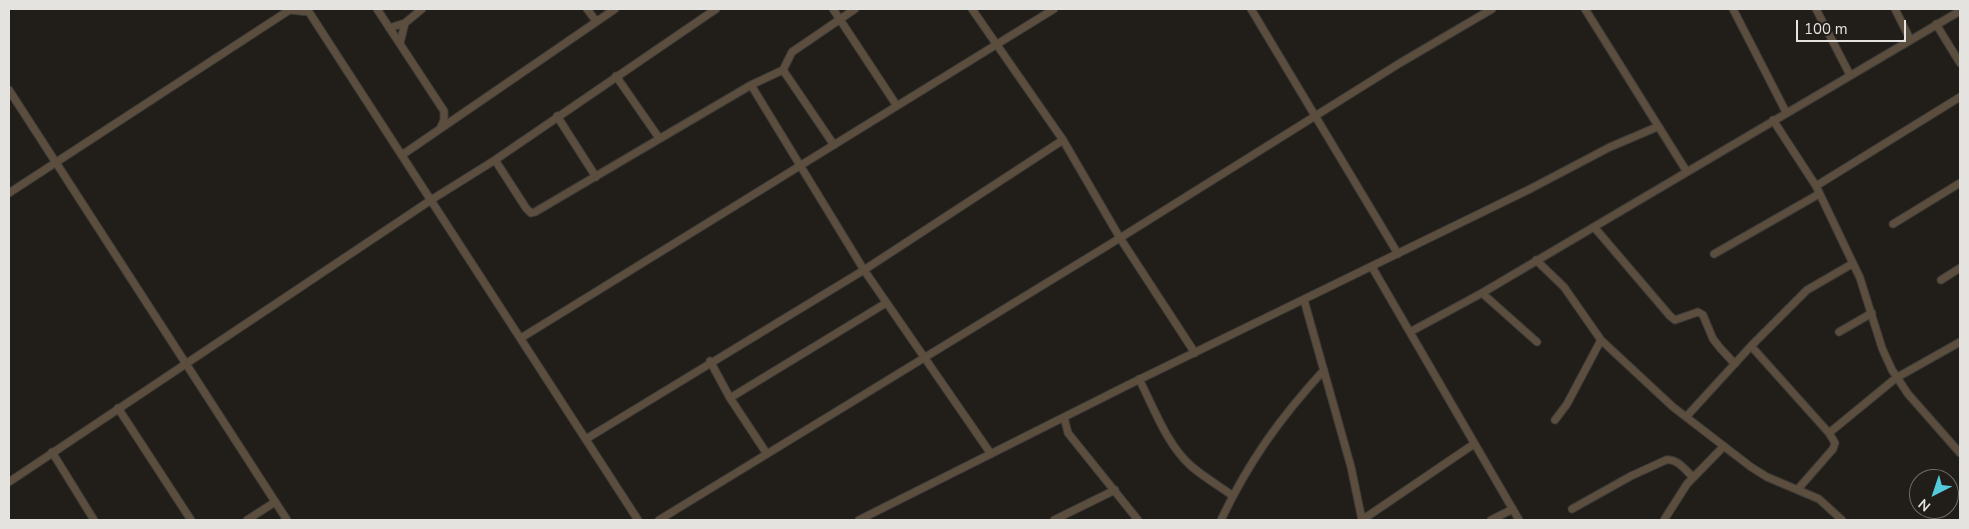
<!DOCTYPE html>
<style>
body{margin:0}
#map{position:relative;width:1969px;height:529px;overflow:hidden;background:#211e1a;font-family:"Nunito Sans",sans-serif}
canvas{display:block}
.frame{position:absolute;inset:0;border:10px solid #e5e3e0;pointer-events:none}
.north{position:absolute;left:1909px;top:469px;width:50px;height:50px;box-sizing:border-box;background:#211e1a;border:1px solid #6f6d69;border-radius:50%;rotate:221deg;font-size:14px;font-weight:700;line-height:20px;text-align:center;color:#e5e3e0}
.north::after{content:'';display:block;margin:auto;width:18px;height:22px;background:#54cadd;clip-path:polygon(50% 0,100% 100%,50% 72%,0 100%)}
.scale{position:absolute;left:1796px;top:20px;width:110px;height:22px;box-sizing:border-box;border:2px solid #e5e3e0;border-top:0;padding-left:6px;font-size:15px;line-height:18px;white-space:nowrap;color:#e5e3e0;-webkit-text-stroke:4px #211e1a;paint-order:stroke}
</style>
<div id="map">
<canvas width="1969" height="529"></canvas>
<div class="frame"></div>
<div class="north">N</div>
<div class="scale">100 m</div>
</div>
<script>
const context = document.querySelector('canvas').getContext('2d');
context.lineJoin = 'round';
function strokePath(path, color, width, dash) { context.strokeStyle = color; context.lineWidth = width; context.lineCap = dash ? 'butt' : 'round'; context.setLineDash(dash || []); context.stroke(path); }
const street = new Path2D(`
 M307,9L638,520
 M377,9L444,111V120L441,127
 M587,9L596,21
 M833,9L897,106
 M972,9L1063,140L1120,238L1195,353
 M1251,9L1398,254
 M1585,9L1687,172L1960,11
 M1733,9L1786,112
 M1816,9L1850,75
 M1895,9L1910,39
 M290,10L309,12
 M1936,24L1960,63
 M389,28L405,23L422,9
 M400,43L405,23
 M783,70L834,145
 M616,76L659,138
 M751,85L864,270L991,454
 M9,90L287,520
 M557,116L596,177
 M1773,120L1816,186L1860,278L1882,348L1892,370L1908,394L1960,453
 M402,155L615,9
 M495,160L526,208L531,213L535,212L751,85L783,70L792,52L855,9
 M1816,186L1960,97
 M9,193L291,9
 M1893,224L1960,183
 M1594,227L1670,316L1675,320L1698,312L1703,315L1713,339L1721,349L1735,364
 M1714,254L1819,194
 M1536,260L1564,287L1601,340L1673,407L1751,467L1767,477L1819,499L1842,520
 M1372,267L1519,520
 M1941,280L1960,268
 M1482,293L1537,342
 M1304,300L1351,467L1362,520
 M1410,332L1482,293L1687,172
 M1839,332L1872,313
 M521,338L1054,9
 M1751,346L1829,433L1835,443L1833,449L1798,489
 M710,361L730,398L767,454
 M1139,379C1154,408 1167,445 1191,466C1204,477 1219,486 1233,496
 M730,398L886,303
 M118,408L191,520
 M1064,417L1068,433L1138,520
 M1686,417L1751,346L1807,290L1852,264
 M1555,420L1567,404L1601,340
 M1829,433L1896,378L1960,342
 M586,439L864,270L1063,140
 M52,452L94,520
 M9,482L431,200L495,160L716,9
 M1572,509L1631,476L1666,460C1677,458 1685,470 1693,477
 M247,520L275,502
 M659,520L1120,238L1400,63L1492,9
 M859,520L1128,385L1530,189L1610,147L1657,127
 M1054,520L1115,490
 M1221,520C1249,461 1280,418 1324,370
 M1362,520L1474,444
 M1491,520L1513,509
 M1664,520L1687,484L1724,446`);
strokePath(street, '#3c3a36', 9);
strokePath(street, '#5c4e3e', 7);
</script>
